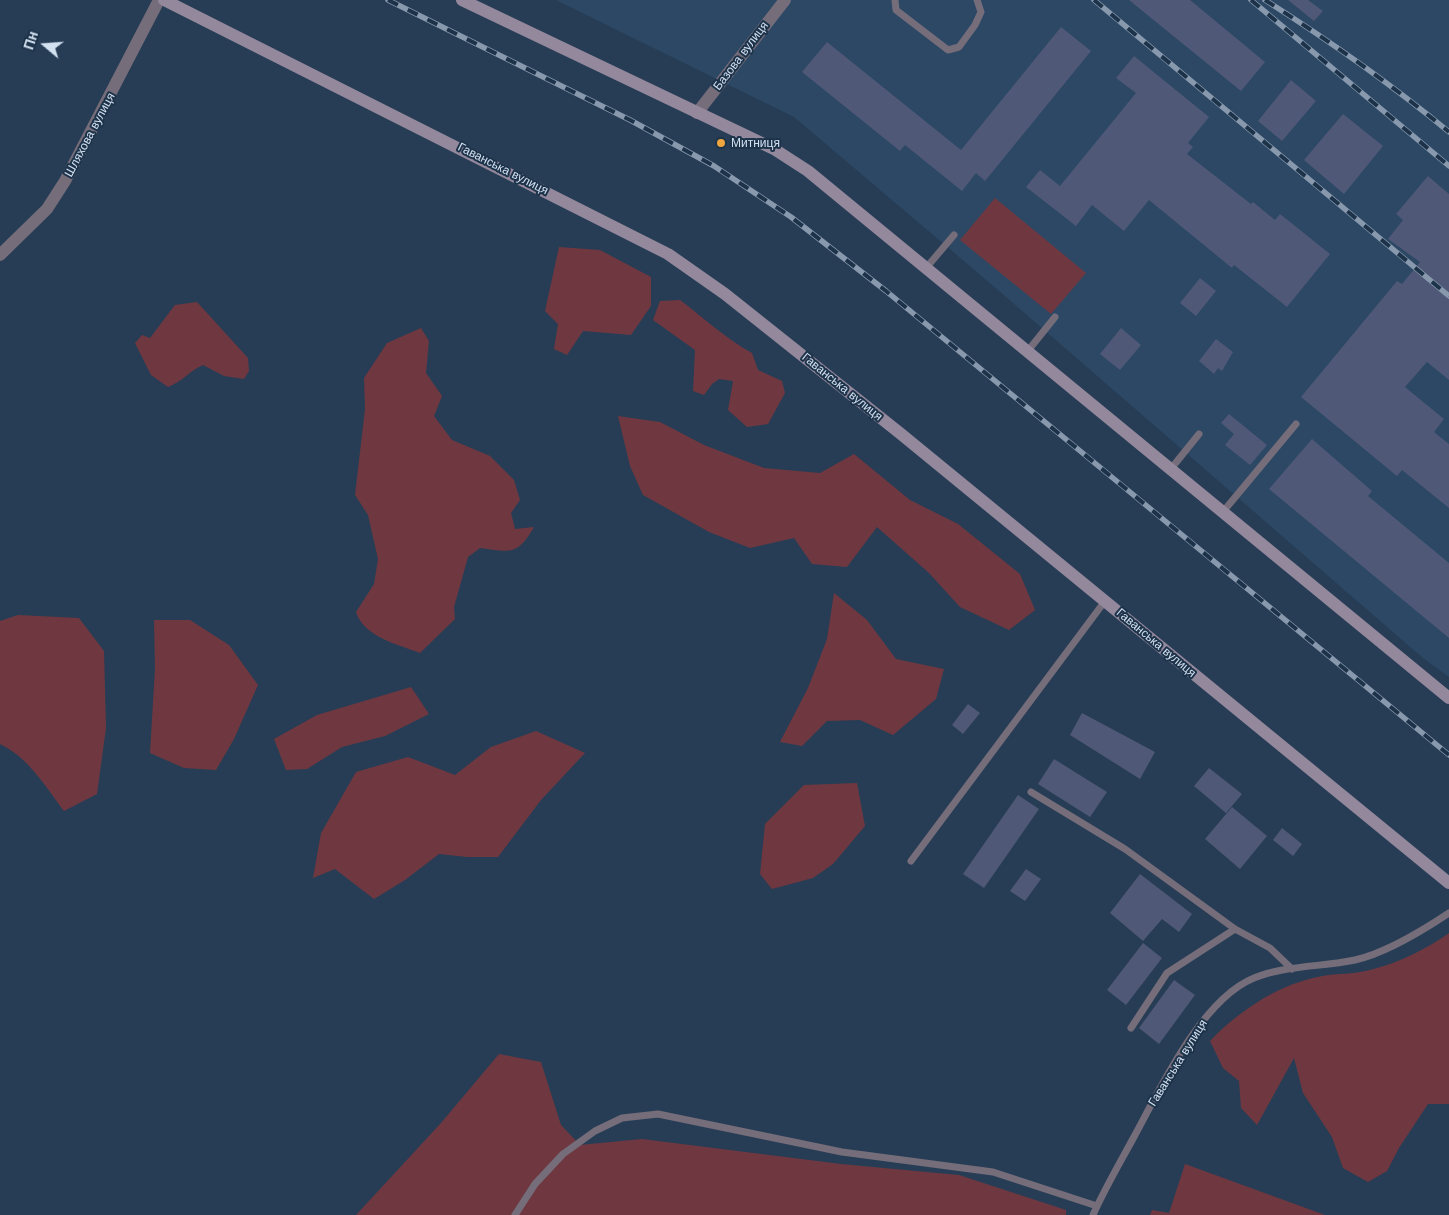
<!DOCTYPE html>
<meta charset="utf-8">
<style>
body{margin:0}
#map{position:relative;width:1449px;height:1215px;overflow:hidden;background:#273d55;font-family:"Work Sans",sans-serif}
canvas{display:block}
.north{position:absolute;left:20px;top:20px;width:50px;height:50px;-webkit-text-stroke:4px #1d334a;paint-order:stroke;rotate:288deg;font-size:14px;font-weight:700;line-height:20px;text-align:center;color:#d3e0f0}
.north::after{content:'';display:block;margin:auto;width:18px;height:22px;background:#d3e0f0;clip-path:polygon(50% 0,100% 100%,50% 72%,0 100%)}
</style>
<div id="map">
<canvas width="1449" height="1215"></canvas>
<div class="north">Пн</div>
</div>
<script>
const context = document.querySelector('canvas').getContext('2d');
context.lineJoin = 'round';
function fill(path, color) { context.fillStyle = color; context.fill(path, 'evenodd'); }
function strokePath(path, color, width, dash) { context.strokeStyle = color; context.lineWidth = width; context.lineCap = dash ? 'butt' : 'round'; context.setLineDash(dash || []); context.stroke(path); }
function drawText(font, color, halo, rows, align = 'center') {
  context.font = font + ' "Work Sans",sans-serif'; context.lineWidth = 4; context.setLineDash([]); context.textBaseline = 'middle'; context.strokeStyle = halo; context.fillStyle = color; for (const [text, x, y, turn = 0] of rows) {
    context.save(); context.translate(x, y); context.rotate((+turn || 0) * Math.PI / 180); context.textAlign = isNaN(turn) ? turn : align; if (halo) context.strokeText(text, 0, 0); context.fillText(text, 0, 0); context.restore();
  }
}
fill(new Path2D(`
 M556,0H1449V677L1423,658L991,284L794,117Z`), '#2c4865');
fill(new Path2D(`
 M995,198L1086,273L1051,314L960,240Z
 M559,247L600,250L651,277V306L631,335L583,331L567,355L554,349L558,324L545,311Z
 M680,300C704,318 726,339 752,353L758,370L782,381L785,393L768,424L747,427L728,410L733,381L719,379L712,384L704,395L693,391L695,350L653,320L660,301Z
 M197,302L248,358L249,371L244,379L224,376L203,365C189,371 182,382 168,387L151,375L135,343L142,335L150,338L175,305Z
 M421,328L429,341L426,373L442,396L434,416L452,440L490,456L514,480L520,500L511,513L515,529L534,527C517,556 511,552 480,548L468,557L454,607L455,619L420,653C397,644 364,637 356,612L374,584L378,559L368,515L355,495L365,409L364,378L387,343Z
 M618,416L660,422L704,445L764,468L820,473L854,454L910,500L958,524L1020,574L1035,610L1009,630L960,607L929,573L877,527L847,567L812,564L794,538L750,548L709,532L643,495L630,466Z
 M834,593L867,620L896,659L944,669L936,699L893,735L860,720L827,721L802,746L780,742L808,688L827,639Z
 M18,615L79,618L104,651L106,728L97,794L64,811C46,787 28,757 0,744V621Z
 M154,620H190L229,645L258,685L234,739L216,770L184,768L150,753L155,668Z
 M411,687L429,714L385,736L342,747L307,769L286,770L274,739L317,715Z
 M536,731L585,753L541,800L498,857H467L439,854L405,880L374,899L335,869L313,878L321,833L356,772L408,757L455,775L491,747Z
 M857,783L865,826L833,864L813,878L772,889L760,874L765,824L804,785Z
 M1449,933V1104H1428L1399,1148L1387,1171L1368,1182L1343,1168L1332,1137L1303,1093L1294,1058L1257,1125L1241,1108L1239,1081L1223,1068L1210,1041C1237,1013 1274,987 1313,978C1331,973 1351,975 1370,970C1398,963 1425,950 1449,933Z
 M499,1054L541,1062L561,1125L580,1145L642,1139L841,1164L959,1175L1066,1210V1215H356L441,1123Z
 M1185,1164L1325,1215H1150L1152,1210L1169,1213Z`), '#6f3840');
fill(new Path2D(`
 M1129,0H1190L1265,62L1241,91Z
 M1288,0H1308L1323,11L1314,21Z
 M1061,27L1091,51L985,181L976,173L962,191L905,145L900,151L802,72L827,42L961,150Z
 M1134,56L1209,117L1188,143L1193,147L1187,154L1251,204L1253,202L1275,220L1280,214L1330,254L1287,307L1234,265L1232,268L1149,200L1124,231L1092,205L1076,226L1026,187L1040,170L1060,186L1136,93L1116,78Z
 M1291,80L1316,101L1282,141L1258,121Z
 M1343,114L1383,146L1344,194L1304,160Z
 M1428,176L1449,194V380L1427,362L1405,387L1444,419L1434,432L1449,444V508L1402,470L1397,476L1301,397L1397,281L1402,284L1420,262L1388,239L1403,220L1396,214Z
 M1200,278L1216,291L1196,316L1180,303Z
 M1121,328L1141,345L1120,370L1100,354Z
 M1216,339L1233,352L1222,371L1218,368L1214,374L1199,361Z
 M1229,414L1267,445L1250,465L1225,445L1234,434L1221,423Z
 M1312,439L1372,491L1368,496L1449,563V638L1269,489Z
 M968,704L980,713L963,734L952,725Z
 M1082,713L1155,752L1140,779L1070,735Z
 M1054,759L1107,792L1090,817L1038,784Z
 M1209,768L1242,794L1226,813L1194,786Z
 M1018,795L1039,809L984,888L963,874Z
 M1232,807L1267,836L1240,869L1205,839Z
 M1282,828L1302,844L1293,856L1273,840Z
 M1026,869L1041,879L1025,901L1010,891Z
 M1140,874L1192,914L1179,932L1162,919L1143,941L1110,913Z
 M1143,943L1162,958L1126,1005L1107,990Z
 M1174,980L1195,995L1159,1044L1139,1028Z`), '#4f5876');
strokePath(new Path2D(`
 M895,0L896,10L948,50L959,47L975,25L981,12L977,0
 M926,268L954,235
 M1027,352L1055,317
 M1170,470L1199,434
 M1222,513L1296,424
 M1031,792L1125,849L1235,929L1270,948L1292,969
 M911,861L1105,601
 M1131,1028L1167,973L1235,929
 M515,1215L535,1184L563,1154L595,1131L622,1118L658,1114L842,1152L993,1172L1097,1206
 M1093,1215C1105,1188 1121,1161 1135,1135C1161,1087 1202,999 1254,978C1286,965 1322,967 1355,960C1386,953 1422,931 1449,913`), '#756d7a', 7);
strokePath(new Path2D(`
 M697,113L785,0
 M0,255L47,209L65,181L159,0`), '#756d7a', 12);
strokePath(new Path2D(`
 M164,0L668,254L725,294L901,434L1449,883
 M462,0L774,149L808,171L1449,698`), '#94889d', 12);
const rail = new Path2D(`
 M388,0L630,120L714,166L791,217L886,291L1449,755
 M1094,0L1449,296
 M1251,0L1449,166
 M1265,0C1328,40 1391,84 1449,132`);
strokePath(rail, '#8899ad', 5.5);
strokePath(rail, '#1d334a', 4, [11]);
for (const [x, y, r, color] of [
 [721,143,5,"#f0a63f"]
]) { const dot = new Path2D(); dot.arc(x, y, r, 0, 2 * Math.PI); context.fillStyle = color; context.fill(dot); strokePath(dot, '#1d334a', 2); }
drawText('12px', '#d3e0f0', '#1d334a', [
 ["Базова вулиця",741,56,-53],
 ["Шляхова вулиця",90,135,-62],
 ["Гаванська вулиця",503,169,27],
 ["Гаванська вулиця",842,387,39],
 ["Гаванська вулиця",1156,643,40],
 ["Гаванська вулиця",1178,1063,-58]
]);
drawText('12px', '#d3e0f0', '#1d334a', [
 ["Митниця",731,143]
], 'left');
</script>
